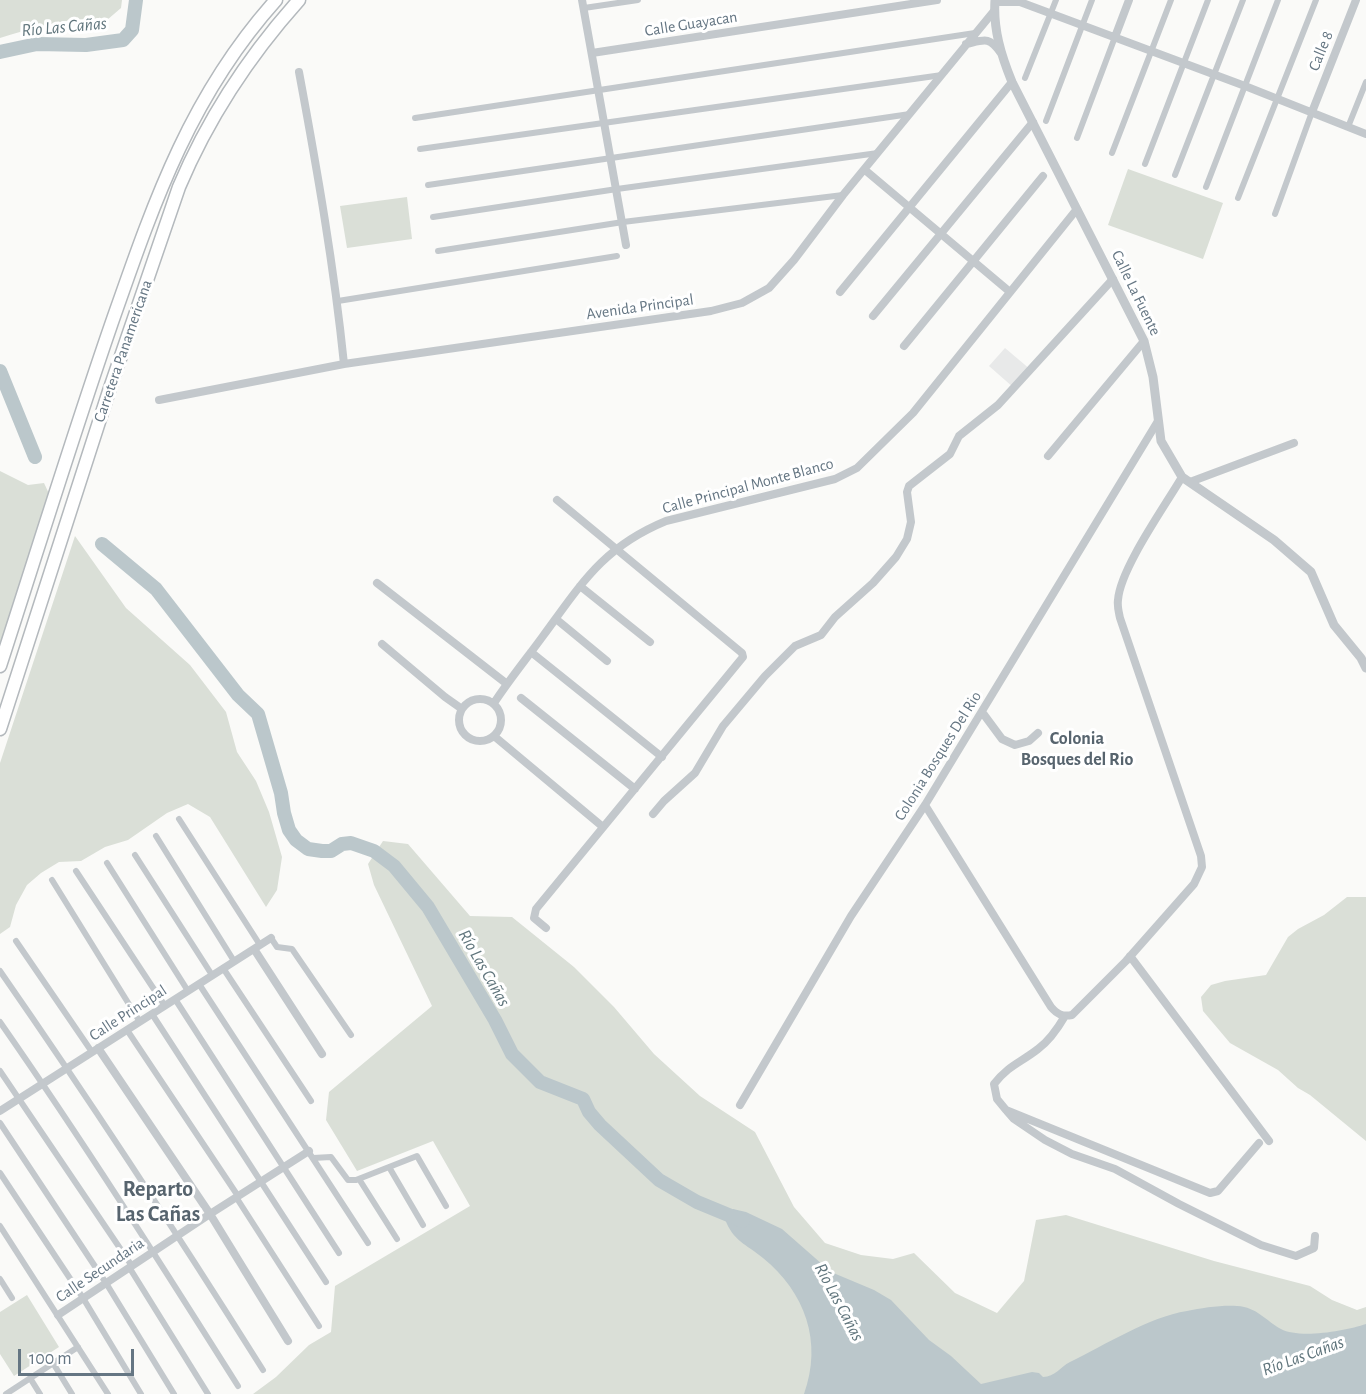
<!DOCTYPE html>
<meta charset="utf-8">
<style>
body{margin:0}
#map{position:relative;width:1366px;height:1394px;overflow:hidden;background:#fafaf8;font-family:"Alegreya Sans",sans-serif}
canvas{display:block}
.scale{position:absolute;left:18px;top:1349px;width:116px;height:27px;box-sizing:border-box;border:3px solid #657683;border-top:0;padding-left:8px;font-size:18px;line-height:21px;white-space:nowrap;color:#657683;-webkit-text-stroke:4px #fff;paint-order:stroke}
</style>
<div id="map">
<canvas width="1366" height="1394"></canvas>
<div class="scale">100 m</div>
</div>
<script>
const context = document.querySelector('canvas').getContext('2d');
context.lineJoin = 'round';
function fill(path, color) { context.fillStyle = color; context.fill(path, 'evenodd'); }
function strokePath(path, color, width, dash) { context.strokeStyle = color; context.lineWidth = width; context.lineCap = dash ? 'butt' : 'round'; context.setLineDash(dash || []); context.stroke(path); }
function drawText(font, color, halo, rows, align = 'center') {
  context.font = font + ' "Alegreya Sans",sans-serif'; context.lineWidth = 6; context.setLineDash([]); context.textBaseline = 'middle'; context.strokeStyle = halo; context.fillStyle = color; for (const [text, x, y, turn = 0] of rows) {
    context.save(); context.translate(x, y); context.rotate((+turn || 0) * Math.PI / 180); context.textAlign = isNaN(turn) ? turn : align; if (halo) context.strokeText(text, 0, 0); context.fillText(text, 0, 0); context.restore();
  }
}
fill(new Path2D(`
 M1005,348L1031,370L1014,388L989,366Z`), '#e8e9e9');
fill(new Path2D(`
 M0,0H122L121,8L107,20C70,16 35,27 0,38Z
 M1128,169L1223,203L1203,259L1108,225Z
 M407,197L412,239L347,248L340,206Z
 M0,471L28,485L44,483L51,498L0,645Z
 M75,536L126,608L190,665L226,712L237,752L256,781L269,812L282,857L277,890L266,907L210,817L188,804L167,813L128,840L105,847L81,861L59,862L41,873L27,885L16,905L10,927L0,934V763Z
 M383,841L408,844L470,916L512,917L574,967L614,1007L654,1054L700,1096L755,1132L794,1207L825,1243L861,1255L893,1259L914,1253L955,1293L997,1313L1024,1281L1036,1220L1066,1215L1214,1261L1310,1286L1332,1300L1357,1310L1366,1307V1394H253L276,1377L309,1345L331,1332L335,1286L470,1206L433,1141L357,1171L326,1120L329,1092L432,1006L374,885L368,864Z
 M1347,897H1366V1141L1310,1095L1298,1088L1278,1070L1230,1043L1203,1011L1201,997L1211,985L1225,981L1266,975L1288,937L1298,929L1324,915Z
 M27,1295L59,1347L14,1376L0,1354V1312Z`), '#dadfd7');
fill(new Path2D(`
 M733,1209L746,1212L782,1229L831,1272L874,1290L891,1300L929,1340L951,1356L981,1384L1032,1372L1039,1373L1043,1377C1055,1377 1060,1367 1070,1362C1105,1345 1149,1317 1187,1311C1202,1308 1221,1305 1237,1306C1257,1307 1266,1321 1281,1329C1299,1339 1346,1331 1366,1324V1394H804C823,1342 805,1292 763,1258C746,1244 733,1241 725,1219Z`), '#bbc7cb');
strokePath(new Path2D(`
 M0,52L37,44L86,45L123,40L132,30L136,0
 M0,371L35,457
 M102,544L156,589L238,695L258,714L281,793L284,813L289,830L296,840L308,849L322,851H331L342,844L351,843L374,851L394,866L428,907L495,1020L512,1054L540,1082L583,1099L589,1112L600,1125L659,1180L697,1202L743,1221`), '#bbc7cb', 14);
const trunk = new Path2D(`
 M0,666C37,552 72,438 111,325C153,205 189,97 276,0
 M0,729L109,391L179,187C209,116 248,57 299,0`);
strokePath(trunk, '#b4b9bd', 15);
strokePath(new Path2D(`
 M584,8L638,0
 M1025,78L1056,0
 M415,118L975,33
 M1046,121L1092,0
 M1348,127L1366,82
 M1077,138L1115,37
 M420,149L942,75
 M1112,153L1171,0
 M1145,164L1208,0
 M1175,175L1243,0
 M428,185L910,114
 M1206,187L1278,0
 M1238,198L1316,0
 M1275,214L1312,112
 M433,217L617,189L878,153
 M438,251L623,222L843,195
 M338,301L617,256
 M179,819L260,945
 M156,836L234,961
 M135,855L212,975
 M107,863L188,991
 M76,871L165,1006
 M52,880L140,1022
 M271,938L277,947L292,949L351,1035
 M16,941L92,1052
 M223,968L311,1101
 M0,971C91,1102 178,1235 263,1370
 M199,984L368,1243
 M175,999L339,1253
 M152,1014L326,1282
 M0,1022C83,1141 161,1264 238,1386
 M127,1030L238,1196
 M0,1071L132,1266
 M0,1123L106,1283L174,1394
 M313,1158L331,1157L348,1180H356L417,1156L446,1206
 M389,1167L423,1225
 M0,1173L83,1298L141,1394
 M359,1179L397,1239
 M236,1197L319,1326
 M0,1226L108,1394
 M129,1267L208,1394
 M0,1279L12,1298
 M53,1363L72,1394
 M30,1378L40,1394
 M6,1394L78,1347`), '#c3c8cc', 6);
strokePath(new Path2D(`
 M582,0L626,245
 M995,2H1020L1245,86L1366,134
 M1115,37L1129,0
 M966,44C984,40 989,36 1000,52
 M592,53L937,0
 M299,72C317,169 334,266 344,364
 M1312,112L1356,0
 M865,170L1010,292
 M840,292L1012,82
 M873,316L1033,122
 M904,346L1043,176
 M159,400L344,364L711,311L742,303L769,288L794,260L843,195L994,11
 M1048,456L1144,341
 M1190,482L1294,443
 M377,583L507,684
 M580,586L650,642
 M556,619L607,661
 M382,644L445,697L462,709
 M531,652L662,757
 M521,698L635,789
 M459 720a21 21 0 1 1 42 0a21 21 0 1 1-42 0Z
 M494,703C509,680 527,658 543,636C582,583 603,547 666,521L835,479L857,468L913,413L1077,209
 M982,712L1002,739L1015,745L1029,741L1038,733
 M494,736L603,827
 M925,805L1051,1007C1057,1014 1062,1017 1072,1015L1126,961L1194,884L1202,867L1201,856L1120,618C1119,613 1117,606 1118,600C1120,569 1165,506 1182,477
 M653,814L664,801L695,773L723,726L765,676L795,646L821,635L835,617L873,583L896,557L907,539L911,522L907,492L909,486L950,454L959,436L998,405L1113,279
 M546,928L534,918L536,909L743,657L742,653L557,500
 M254,949L322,1054
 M1130,956L1269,1141
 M1065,1016C1058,1028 1049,1041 1038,1049C1020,1063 1009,1065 994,1084L997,1099L1006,1110L1210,1193L1218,1191L1259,1143
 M98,1048L210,1214L288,1341
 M740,1105L851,916L925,805L1158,421
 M0,1111L271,938
 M1007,1111L1014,1119L1045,1140L1072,1154L1115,1169L1179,1204L1261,1245L1296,1256L1314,1248L1315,1236
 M58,1315L210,1214L309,1151`), '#c3c8cc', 8);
strokePath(new Path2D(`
 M995,0C993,29 1001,55 1012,82L1144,341L1153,377L1161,441L1182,477L1274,540L1311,572L1334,625L1361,658L1366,668`), '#c3c8cc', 9);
strokePath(trunk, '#fff', 12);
drawText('16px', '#657683', '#fff', [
 ["Calle Guayacan",691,24,-9],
 ["Calle 8",1321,51,-68],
 ["Calle La Fuente",1136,293,64],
 ["Avenida Principal",640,307,-8],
 ["Carretera Panamericana",123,351,-71],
 ["Calle Principal Monte Blanco",748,486,-15],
 ["Colonia Bosques Del Rio",938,756,-58],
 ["Calle Principal",128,1013,-33],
 ["Calle Secundaria",100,1270,-34]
]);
drawText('italic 18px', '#60757c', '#fff', [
 ["Río Las Cañas",64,27,-5],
 ["Río Las Cañas",484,968,60],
 ["Río Las Cañas",839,1302,62],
 ["Río Las Cañas",1303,1356,-20]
]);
drawText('bold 18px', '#57646e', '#fff', [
 ["Colonia",1077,739],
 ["Bosques del Rio",1077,760]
]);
drawText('bold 22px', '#57646e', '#fff', [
 ["Reparto",158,1189],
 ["Las Cañas",158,1214]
]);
</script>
